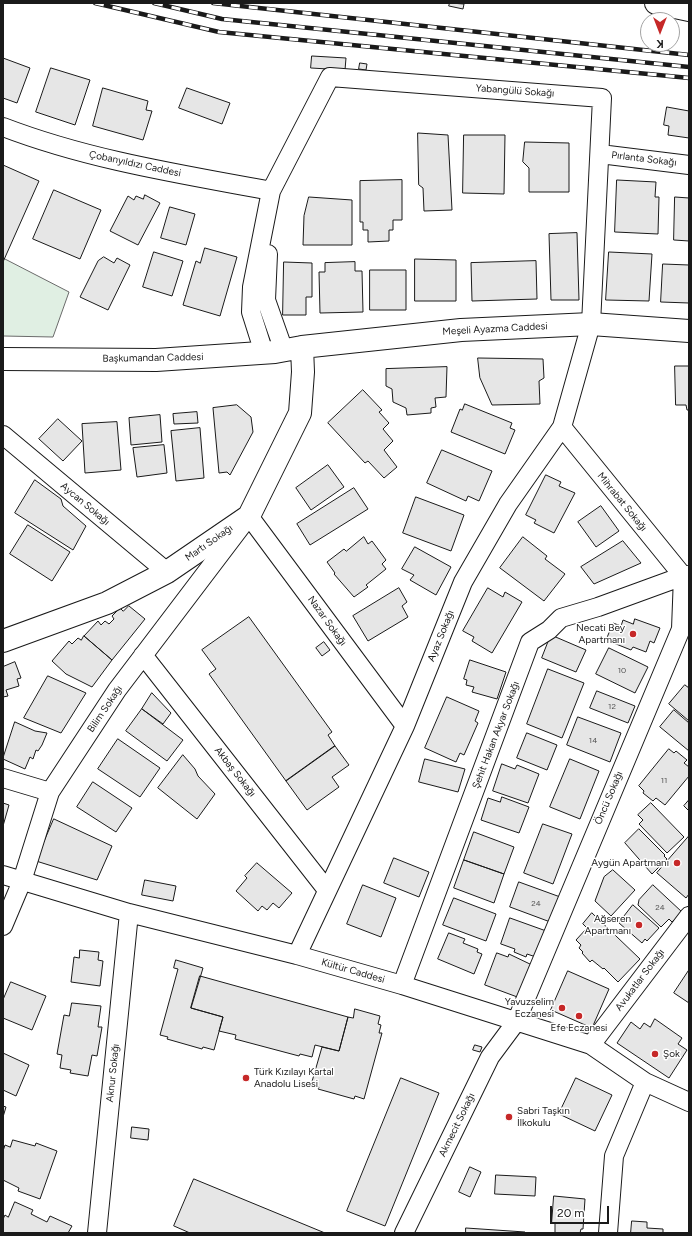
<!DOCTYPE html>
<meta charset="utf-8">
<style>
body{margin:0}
#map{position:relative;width:692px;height:1236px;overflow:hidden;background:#fff;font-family:Figtree,sans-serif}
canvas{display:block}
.frame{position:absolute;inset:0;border:4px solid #1a1a1a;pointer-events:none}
.north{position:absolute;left:640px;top:12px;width:40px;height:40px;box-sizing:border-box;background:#fff;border:1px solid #a3a3a3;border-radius:50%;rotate:180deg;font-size:11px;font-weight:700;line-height:16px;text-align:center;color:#1a1a1a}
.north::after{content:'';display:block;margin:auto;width:14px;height:18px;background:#c62828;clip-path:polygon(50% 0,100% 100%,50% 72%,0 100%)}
.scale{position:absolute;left:550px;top:1206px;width:59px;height:18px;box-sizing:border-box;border:2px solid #1a1a1a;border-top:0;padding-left:5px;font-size:12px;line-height:14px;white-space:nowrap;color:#1a1a1a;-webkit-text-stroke:3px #fff;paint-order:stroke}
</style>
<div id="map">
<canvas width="692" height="1236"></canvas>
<div class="frame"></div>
<div class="north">K</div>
<div class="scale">20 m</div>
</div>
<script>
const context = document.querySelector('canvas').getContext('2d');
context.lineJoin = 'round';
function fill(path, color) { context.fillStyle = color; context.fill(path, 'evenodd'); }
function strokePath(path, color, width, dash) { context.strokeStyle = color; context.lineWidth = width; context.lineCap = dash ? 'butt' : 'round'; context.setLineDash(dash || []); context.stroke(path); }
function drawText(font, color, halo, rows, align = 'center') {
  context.font = font + ' Figtree,sans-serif'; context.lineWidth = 3; context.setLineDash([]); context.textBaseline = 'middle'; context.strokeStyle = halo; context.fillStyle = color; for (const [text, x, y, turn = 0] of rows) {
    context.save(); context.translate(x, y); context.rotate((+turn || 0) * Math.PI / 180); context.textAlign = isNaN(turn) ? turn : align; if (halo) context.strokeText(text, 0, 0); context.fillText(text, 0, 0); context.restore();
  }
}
const green = new Path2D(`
 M3,258L69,292L53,337L3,336Z`);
fill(green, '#e0efe3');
strokePath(green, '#6a6a6a', 1);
const building = new Path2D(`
 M450,3L464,4L463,9L449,6Z
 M312,56L346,58L345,70L311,68Z
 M3,58L30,68L17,103L3,98Z
 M360,63L367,64L366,70L359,69Z
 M51,68L90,80L75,125L36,112Z
 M103,88L148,101L146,110L152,111L143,140L93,126Z
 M187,88L230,103L222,124L179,108Z
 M667,107L689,111V138L668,135L669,126L664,125Z
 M418,133L448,135L452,210L424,211L423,188L419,185Z
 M464,135H505L504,194L463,193Z
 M525,142L569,143V192H529V168L523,162Z
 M3,165L39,181L3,262Z
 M402,180V220H393V230H389V241L368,242V230H363V222H360V181Z
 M617,180L656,182L655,197H659L658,234L615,232Z
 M54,190L101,210L80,259L33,239Z
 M145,195L160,203L138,245L110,231L128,196L134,200L136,196L143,199Z
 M309,197L352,200V245H303L304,216Z
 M675,197L689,198V241L674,240Z
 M170,207L195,214L186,245L161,238Z
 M577,233L579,300H551L549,234Z
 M205,248L237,257L220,316L183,305L196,261L200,263Z
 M154,252L183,261L172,296L143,287Z
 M609,252L652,254L649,301L606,300Z
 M104,257L114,263L117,258L130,265L108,310L80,297L98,261Z
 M415,259L456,260V301H415Z
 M536,261L537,299L472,301L471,263Z
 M284,262L312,263V297H306V315H283Z
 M355,262V271H362L363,312L320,313L319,272H325V263Z
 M663,264L689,265V303L661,302Z
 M370,270H406V310H370Z
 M478,358L543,359L544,378L539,381L540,404L492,405L480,378Z
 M675,366H689V410H687L686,405H676Z
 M447,367L446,397L435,398L436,407L431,408V413L407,415L406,408L393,402L392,389L386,386V369Z
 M363,390L382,410L379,412L389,423L383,429L393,441L384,450L397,467L384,478L368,461L365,463L328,423Z
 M465,404L512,423L510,428L515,430L505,454L451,432L460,409L462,410Z
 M237,405L251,417L253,432L230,475L227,472L219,473L213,408Z
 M197,412L198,423L174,424L173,414Z
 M160,415L162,442L131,445L129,418Z
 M58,419L82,441L63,461L39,439Z
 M117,422L121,470L85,473L82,424Z
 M200,428L204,478L176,481L171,431Z
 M164,445L167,473L137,477L133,448Z
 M442,450L492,471L479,501L468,496L466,501L427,483Z
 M328,465L344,487L311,510L296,488Z
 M546,475L561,482L559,486L575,493L554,533L534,523L536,520L526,515Z
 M35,480L61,499L63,506L86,526L73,550L15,513Z
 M354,488L368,509L310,545L297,524Z
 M416,497L464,515L451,551L403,533Z
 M601,506L619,531L596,547L578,522Z
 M28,525L70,552L52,581L10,554Z
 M364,537L368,544L372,541L386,560L382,564L386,569L366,585L368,587L354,597L334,574L335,573L327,562L344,549L346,551Z
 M523,537L547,556L545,559L565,574L544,601L500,568Z
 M623,541L641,563L594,584L581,567Z
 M415,547L451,567L436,595L410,580L414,575L402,569Z
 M399,588L407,602L402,606L408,617L368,641L353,616Z
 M488,588L503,597L505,592L522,602L492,653L472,641L474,637L463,631Z
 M129,606L145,619L112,660L84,636L98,621L101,625L105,621L109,624L114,619L112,616L120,608L123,611Z
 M249,617L332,732L328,735L335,746L286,781L209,674L216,669L202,650Z
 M635,619L660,628L654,643L650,641L646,652L633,647L631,650L606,640L613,623L621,626L623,620L633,624Z
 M551,635L586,650L576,672L542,658Z
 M84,636L112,660L92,687L66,674L52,661L69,641L72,644L78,638L81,640Z
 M324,642L330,650L322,656L316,648Z
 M609,648L648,667L635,693L596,674Z
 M470,660L506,672L497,699L472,692L474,687L466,685L467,680L464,679Z
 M15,662L21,678L17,679L19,686L6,690L8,696L3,697V667Z
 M548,669L584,683L562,738L527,724Z
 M48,676L86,693L61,733L24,718Z
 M685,685L689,688V721L669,704Z
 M597,691L635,706L628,723L590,708Z
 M152,693L171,713L163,724L142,709Z
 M447,697L479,711L475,721L478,723L464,755L460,753L456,762L425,748Z
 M142,709L183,740L167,761L126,731Z
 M674,710L689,723V751L660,727Z
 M578,717L621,733L610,762L567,745Z
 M15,722L35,731L47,733L42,745L38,751L36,750L33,759L30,757L25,769L3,759Z
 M527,733L557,745L547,770L517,758Z
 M118,739L160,768L140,797L98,769Z
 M335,746L349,765L332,777L339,787L307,810L286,781Z
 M669,749L674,753L676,751L687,760L684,763L689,767V776L665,805L656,798L653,801L643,793L644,791L639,786Z
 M183,755L195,769L198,776L215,794L197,819L158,788Z
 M425,759L465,769L458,792L419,782Z
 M570,759L599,771L580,819L550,807Z
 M502,764L515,769L517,765L539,774L528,803L493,791Z
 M93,782L132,808L116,832L77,807Z
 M502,797L529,807L519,833L481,820L488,798L500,802Z
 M689,800V811L684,806Z
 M3,803L9,805L3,826Z
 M651,803L684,837L667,853L639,824L643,820L638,815Z
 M54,819L112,846L97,880L36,861Z
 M543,824L572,834L553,884L524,873Z
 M639,829L665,855L664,856L667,859L652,874L625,843Z
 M474,832L514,847L504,874L464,860Z
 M689,836V894L686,898L657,873Z
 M394,858L429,872L419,897L384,883Z
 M464,860L504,874L494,903L454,888Z
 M257,863L292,893L279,908L273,903L267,910L262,906L258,911L236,891L247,878L245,876Z
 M613,870L635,890L611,916L595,901L604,877Z
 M145,880L176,886L173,901L142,895Z
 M519,882L563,898L553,923L510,907Z
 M363,885L396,898L381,937L347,924Z
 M653,885L682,912L672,922L669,919L661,927L638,905L639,900Z
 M454,898L496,914L486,941L443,925Z
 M633,905L659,928L647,941L645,939L642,943L619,923Z
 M592,913L640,959L618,982L604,968L603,969L592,960L590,962L582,953L583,952L579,948L581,945L576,940L587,928L583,924Z
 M510,918L549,932L539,958L527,954L526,957L514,952L515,949L501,944Z
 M449,933L465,939L463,943L478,949L477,952L482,954L474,974L438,959Z
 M80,950L99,952L98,960L103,961L100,986L71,982L74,957L79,958Z
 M497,953L508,957L509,954L532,965L520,998L485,985Z
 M176,960L203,968L191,1008L223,1017L214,1050L203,1047L202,1049L167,1039L168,1037L160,1035L178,969L174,968Z
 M689,970V1003L674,993Z
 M568,971L609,989L592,1028L551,1010Z
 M200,976L348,1017L339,1051L315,1045L312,1057L300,1054L299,1056L235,1039L236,1035L219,1031L223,1017L191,1008Z
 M11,982L46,996L32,1030L3,1018V1000Z
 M72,1003L101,1006L98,1027H102L97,1056L92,1055L88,1076L70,1073L71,1070L60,1068L62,1055L57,1054L64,1015L69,1016Z
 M355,1009L380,1016L378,1024L381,1025L379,1033H382L364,1099L355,1096L354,1099L318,1089L319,1087L311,1085L322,1047L339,1051L348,1017L353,1018Z
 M655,1019L682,1038L678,1044L687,1050L669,1078L617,1043L631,1022L640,1029L644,1023L650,1027Z
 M475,1045L482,1047L480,1052L473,1050Z
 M3,1053L29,1065L16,1096L3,1090Z
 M401,1078L439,1093L385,1226L347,1211Z
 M576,1078L612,1095L595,1131L559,1114Z
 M3,1106L6,1107L3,1117Z
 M132,1127L149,1129L148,1140L131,1138Z
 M13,1140L35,1146L36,1143L57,1151L40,1199L18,1191L19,1188L3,1180V1151L5,1145L10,1147Z
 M470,1167L481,1172L470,1197L459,1192Z
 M496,1175L536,1177L535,1196L495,1194Z
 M194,1179L325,1233H190L174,1226Z
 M554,1196L585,1199L583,1229H581L580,1233H555V1223H552Z
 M15,1202L33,1210L31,1214L47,1222L50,1216L72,1226L68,1233H3V1219L5,1215L8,1217Z
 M632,1221L647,1222V1228L663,1229V1233H631Z
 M466,1228L525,1232V1233H466Z`);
fill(building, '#e6e6e6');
strokePath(building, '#1a1a1a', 1);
const minor = new Path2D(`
 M3,127C89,160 180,174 271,191
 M600,154L689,165
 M268,254L266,300L284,351
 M264,353L251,312L252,287L271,191L330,77L602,98L591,324L562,427L508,504L463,582L405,726L297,955
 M3,435L167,572
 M143,655L327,890
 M3,778L50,792
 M3,875L129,913L297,955L402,985L591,1045L645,1082L689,1102
 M3,926L22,881L50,792L117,690L249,516L405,726
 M402,985L530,642L549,630L561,618L598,607L683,576L562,427
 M591,1045L689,916
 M97,1233L129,913
 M404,1233L490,1057L516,1022L681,629L683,576L689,575
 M608,1233L614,1156L645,1082`);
const tertiary = new Path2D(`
 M3,359L156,360L275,352L302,347L461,330L591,324L689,331
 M3,641L107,603L167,572L249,516L300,413L303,372L302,347`);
const secondary = new Path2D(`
 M656,3L689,10`);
strokePath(minor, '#1a1a1a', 20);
strokePath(tertiary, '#1a1a1a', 24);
strokePath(secondary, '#1a1a1a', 24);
strokePath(minor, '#fff', 18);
strokePath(tertiary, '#fff', 22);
strokePath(secondary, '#fff', 22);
const rail = new Path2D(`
 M95,3L219,32L689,78
 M154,3L222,19L689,67
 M213,3L689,55`);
strokePath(rail, '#1a1a1a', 4.5);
strokePath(rail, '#fff', 3, [9]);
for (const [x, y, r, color] of [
 [633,634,4,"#c62828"],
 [677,863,4,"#c62828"],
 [639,925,4,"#c62828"],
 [562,1008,4,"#c62828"],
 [579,1016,4,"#c62828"],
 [655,1054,4,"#c62828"],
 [246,1078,4,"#c62828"],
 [509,1117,4,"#c62828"]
]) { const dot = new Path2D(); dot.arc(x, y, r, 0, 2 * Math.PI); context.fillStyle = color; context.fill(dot); strokePath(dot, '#fff', 1.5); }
drawText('8px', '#4d4d4d', null, [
 ["10",622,671],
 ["12",612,707],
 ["14",593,741],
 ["11",664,781],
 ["24",536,904],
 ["24",660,908]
]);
drawText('10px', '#1a1a1a', '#fff', [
 ["Yabangülü Sokağı",515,91,4],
 ["Pırlanta Sokağı",644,159,7],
 ["Çobanyıldızı Caddesi",135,164,12],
 ["Meşeli Ayazma Caddesi",495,329,-3],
 ["Başkumandan Caddesi",153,358,-1],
 ["Mihrabat Sokağı",622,502,51],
 ["Aycan Sokağı",85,504,40],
 ["Martı Sokağı",209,543,-35],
 ["Nazar Sokağı",327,621,54],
 ["Ayaz Sokağı",441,636,-68],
 ["Bilim Sokağı",105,709,-56],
 ["Şehit Hakan Akyar Sokağı",496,735,-69],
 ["Akbaş Sokağı",235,772,52],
 ["Öncü Sokağı",609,798,-67],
 ["Kültür Caddesi",353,971,16],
 ["Avukatlar Sokağı",640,980,-53],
 ["Aknur Sokağı",113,1073,-84],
 ["Akmecit Sokağı",457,1125,-64]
]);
drawText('10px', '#1a1a1a', '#fff', [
 ["Necati Bey",625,628],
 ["Apartmanı",625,640],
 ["Aygün Apartmanı",669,863],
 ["Ağseren",631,919],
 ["Apartmanı",631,931],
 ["Yavuzselim",554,1002],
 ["Eczanesi",554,1014],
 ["Efe Eczanesi",579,1028,"center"],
 ["Şok",663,1054,"left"],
 ["Türk Kızılayı Kartal",254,1072,"left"],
 ["Anadolu Lisesi",254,1084,"left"],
 ["Sabri Taşkın",517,1111,"left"],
 ["İlkokulu",517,1123,"left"]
], 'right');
</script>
